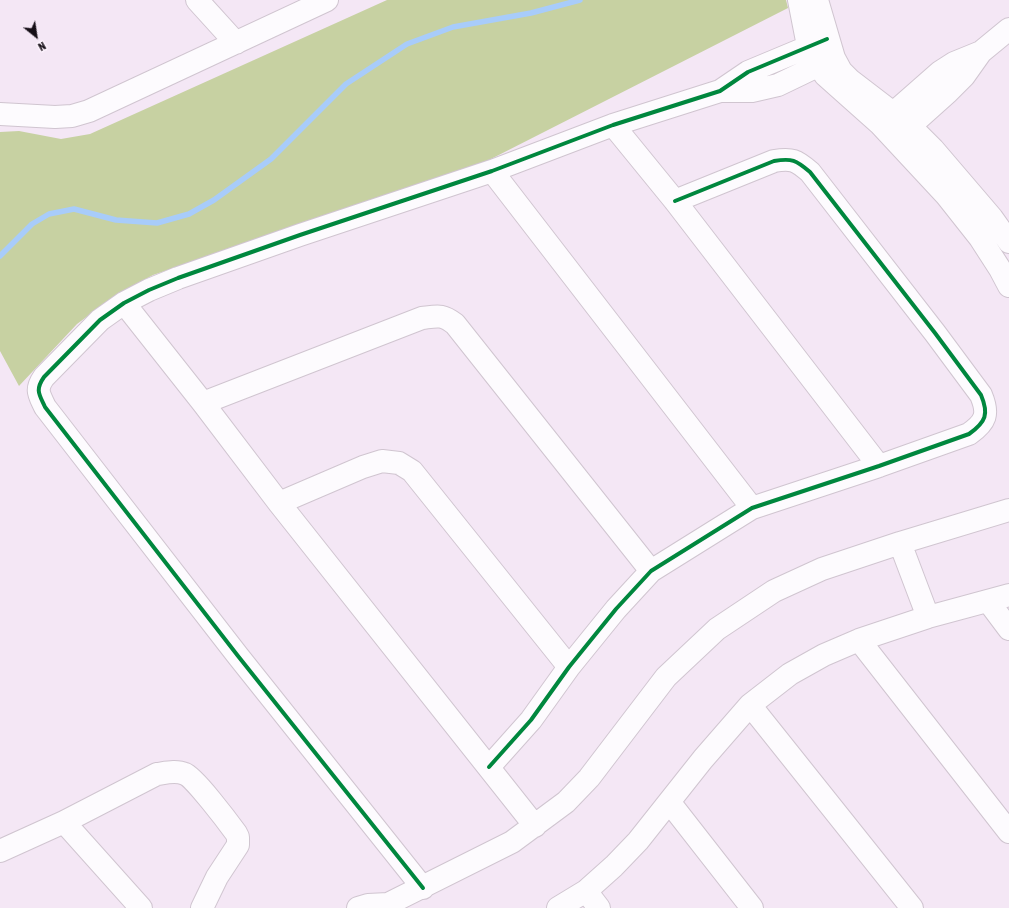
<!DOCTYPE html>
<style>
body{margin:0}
#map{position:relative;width:1009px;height:908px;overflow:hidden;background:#f4e7f5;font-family:"Asap Condensed",sans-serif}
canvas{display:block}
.north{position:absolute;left:16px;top:16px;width:40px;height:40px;-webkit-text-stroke:3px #fef4fe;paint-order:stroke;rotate:150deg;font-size:11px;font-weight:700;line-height:16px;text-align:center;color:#150e16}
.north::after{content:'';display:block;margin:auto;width:14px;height:18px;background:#150e16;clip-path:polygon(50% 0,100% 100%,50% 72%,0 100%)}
</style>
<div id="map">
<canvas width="1009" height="908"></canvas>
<div class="north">N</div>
</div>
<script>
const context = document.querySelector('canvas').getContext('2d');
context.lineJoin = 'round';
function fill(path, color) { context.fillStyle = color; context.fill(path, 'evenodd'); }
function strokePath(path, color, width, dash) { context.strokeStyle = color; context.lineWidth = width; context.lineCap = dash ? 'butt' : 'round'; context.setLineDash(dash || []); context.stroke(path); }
fill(new Path2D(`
 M387,0H786L788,8L485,162L153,275L116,295L77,324L19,386L0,351V132L19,131L61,139L90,134Z`), '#c7d1a2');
strokePath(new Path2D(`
 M0,256L32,224L49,214L74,209L116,220L157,223L189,214L214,200L271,159L346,84L407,44L453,27L531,13L580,0`), '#a8ccfa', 5.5);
const minor = new Path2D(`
 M197,0L236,43
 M799,0L808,46L825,75L880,124L946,195L980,238L1000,269L1009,286
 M817,0L834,58L841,71L850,80L910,126L933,149L992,218L1009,242
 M720,91H752L778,85L832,59
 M0,114L55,117L72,116L89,111L327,0
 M882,123L940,72L954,63L981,52
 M613,125L675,201L879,466
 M900,135L948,92L964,76L981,52L1009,29
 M492,171L752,508
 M124,303L203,403L279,503L535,826
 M203,403L422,318C438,316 442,314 455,324L651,571
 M279,503L363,467L382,461L399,463L412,471L569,667
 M900,543L1009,510
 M988,601L1009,629
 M859,640L1009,832
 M750,705L912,908
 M489,767L531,720L569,667L616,609L651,571L752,508L879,466L969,434C986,422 989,414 981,395L935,333L810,172C796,160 792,158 774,161L675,201
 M670,803L752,908
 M64,822L141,908
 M0,851L64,822L157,774C165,773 176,770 185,774C194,777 228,822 236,833L238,837V845L217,877L202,908
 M423,888L238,656L45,407C39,394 35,390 44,377L100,320L124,303L149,290L178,278L300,235L492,171L613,125L720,91L748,72L827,39
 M586,891L599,908
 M358,908L368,905L388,904
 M384,908L388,904L512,842L566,802L589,778L666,677L717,629L774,591L822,569L900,543L928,617
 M558,908L586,891L614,866L638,841L703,759L750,705L790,674L824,655L859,640L928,617L1009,595`);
strokePath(minor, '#d0c5d0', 24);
strokePath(minor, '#fdfbfe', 22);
strokePath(new Path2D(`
 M489,767L531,720L569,667L616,609L651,571L752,508L879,466L969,434C986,422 989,414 981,395L935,333L810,172C796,160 792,158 774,161L675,201
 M423,888L238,656L45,407C39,394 35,390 44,377L100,320L124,303L149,290L178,278L300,235L492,171L613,125L720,91L748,72L827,39`), '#00873e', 4);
</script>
